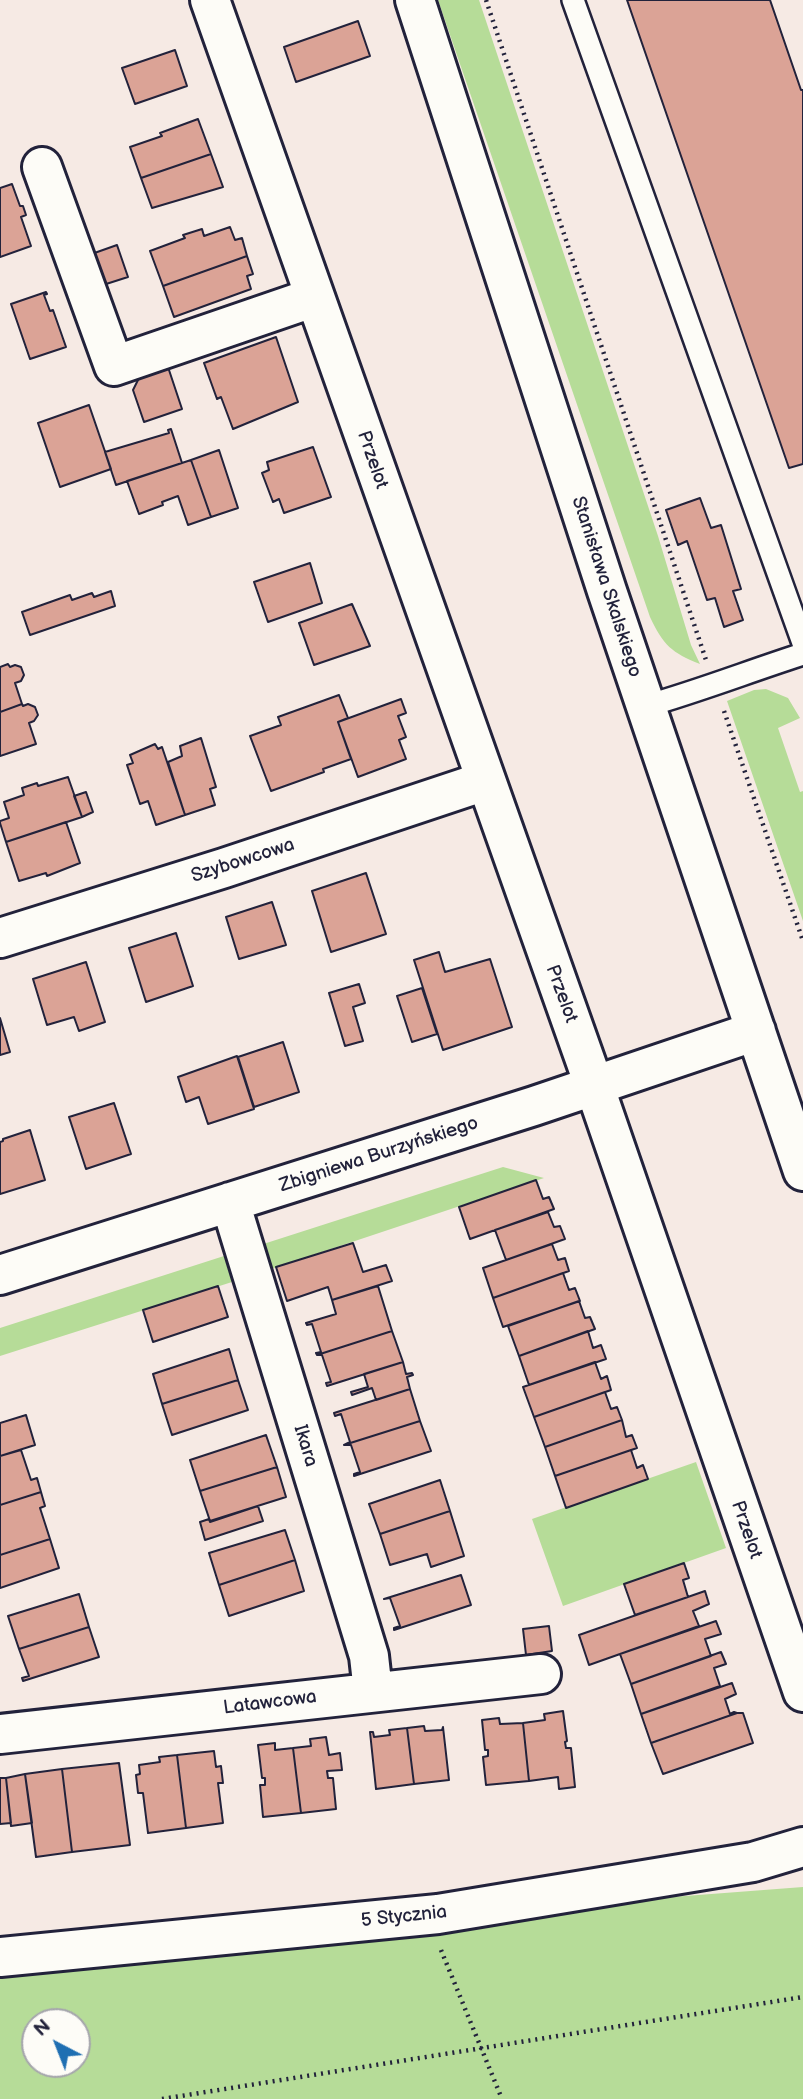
<!DOCTYPE html>
<meta charset="utf-8">
<style>
body{margin:0}
#map{position:relative;width:803px;height:2099px;overflow:hidden;background:#f6eae4;font-family:"Balsamiq Sans",sans-serif}
canvas{display:block}
.north{position:absolute;left:21px;top:2008px;width:70px;height:70px;box-sizing:border-box;background:#fdfcf7;border:2px solid #a5a5ac;border-radius:50%;rotate:318deg;font-size:19px;font-weight:700;line-height:28px;text-align:center;color:#22223b}
.north::after{content:'';display:block;margin:auto;width:24px;height:32px;background:#1f6fb2;clip-path:polygon(50% 0,100% 100%,50% 72%,0 100%)}
</style>
<div id="map">
<canvas width="803" height="2099"></canvas>
<div class="north">N</div>
</div>
<script>
const context = document.querySelector('canvas').getContext('2d');
context.lineJoin = 'round';
function fill(path, color) { context.fillStyle = color; context.fill(path, 'evenodd'); }
function strokePath(path, color, width, dash) { context.strokeStyle = color; context.lineWidth = width; context.lineCap = dash ? 'butt' : 'round'; context.setLineDash(dash || []); context.stroke(path); }
function drawText(font, color, halo, rows, align = 'center') {
  context.font = font + ' "Balsamiq Sans",sans-serif'; context.lineWidth = 5; context.setLineDash([]); context.textBaseline = 'middle'; context.strokeStyle = halo; context.fillStyle = color; for (const [text, x, y, turn = 0] of rows) {
    context.save(); context.translate(x, y); context.rotate((+turn || 0) * Math.PI / 180); context.textAlign = isNaN(turn) ? turn : align; if (halo) context.strokeText(text, 0, 0); context.fillText(text, 0, 0); context.restore();
  }
}
fill(new Path2D(`
 M438,0H479L658,536L691,645L700,664C672,653 663,645 650,617Z
 M766,689L788,698L800,718L778,728L800,792L803,791V921L727,701L754,690Z
 M503,1167L544,1178L262,1272L254,1247Z
 M224,1256L232,1282L0,1356V1328Z
 M696,1462L726,1548L563,1606L532,1519Z
 M803,1887V2099H0V1967L541,1907ZM35,2022H77V2064H35Z`), '#b6dc98');
const building = new Path2D(`
 M627,0H770L801,90H803V464L789,468Z
 M358,21L370,56L296,82L284,47Z
 M175,50L187,86L135,104L122,68Z
 M198,119L211,154L141,178L130,147L162,136L160,133Z
 M211,154L223,187L152,208L141,178Z
 M12,184L20,206H23L26,215L21,217L31,246L0,257V188Z
 M230,227L235,240L242,238L247,256L163,286L150,251L185,238L183,235L202,229L204,236Z
 M117,245L128,277L103,285L86,256Z
 M247,256L253,274L247,276L251,289L174,317L163,286Z
 M46,292L47,294L44,295L50,311L53,310L66,347L30,359L11,304Z
 M276,337L298,402L233,429L221,397L217,399L204,363Z
 M166,361L182,409L144,422L133,390L144,368Z
 M89,405L111,469L60,487L38,423Z
 M171,429L182,463L116,485L105,452L169,433L168,430Z
 M313,447L331,497L284,513L279,499L273,502L262,473L269,470L267,462Z
 M219,450L238,508L211,517L191,460Z
 M191,460L211,517L188,525L178,496L162,502L163,505L139,514L127,481Z
 M700,498L711,528L721,525L741,589L733,591L743,620L724,627L715,598L707,600L687,541L678,545L666,510Z
 M310,563L322,603L268,622L254,582Z
 M111,591L115,606L30,635L22,612L70,595L72,600L92,593L94,597Z
 M352,604L370,646L314,665L299,623Z
 M8,664L10,667L15,665L21,667L24,675L21,681L15,683L22,704L0,712V667Z
 M339,695L348,718L338,722L351,759L323,769L324,772L271,791L250,736L281,725L278,717Z
 M401,699L406,713L398,716L406,737L399,740L406,759L358,777L338,722Z
 M22,704L23,706L28,704L35,707L38,715L34,721L29,723L36,744L0,756V712Z
 M201,738L216,787L210,789L215,805L185,815L168,762L182,756L180,746Z
 M155,744L158,749L162,747L185,815L156,825L148,801L140,804L127,765L133,763L130,755Z
 M68,777L82,817L6,842L0,823V821L9,818L4,802L24,795L22,788L37,783L38,786Z
 M86,792L93,812L82,817L74,796Z
 M66,822L80,863L47,876L46,873L19,881L6,842Z
 M366,873L386,934L331,952L312,891Z
 M272,902L286,945L239,959L226,917Z
 M176,933L193,986L146,1002L129,948Z
 M439,952L445,972L490,959L512,1027L443,1050L414,960Z
 M86,962L105,1022L79,1031L74,1017L47,1025L33,979Z
 M359,984L365,1003L353,1007L363,1041L345,1046L329,993Z
 M422,988L437,1034L412,1042L397,996Z
 M0,1018L10,1052L0,1055Z
 M283,1042L299,1092L254,1107L238,1057Z
 M237,1056L254,1109L208,1124L199,1097L186,1102L178,1077Z
 M114,1103L131,1154L86,1169L69,1117Z
 M30,1130L45,1180L0,1194V1142L3,1141V1139Z
 M536,1180L543,1199L549,1197L554,1209L470,1239L459,1207Z
 M548,1212L554,1227L560,1226L565,1239L506,1260L495,1230Z
 M353,1243L363,1272L386,1265L392,1281L332,1300L328,1287L287,1301L276,1267Z
 M552,1244L558,1260L565,1258L569,1271L493,1298L483,1268Z
 M563,1273L569,1290L575,1288L580,1301L503,1327L493,1298Z
 M218,1286L228,1317L153,1342L143,1310Z
 M378,1286L392,1331L317,1355L316,1353L321,1352L312,1324L307,1325L306,1323L336,1314L332,1300Z
 M579,1301L585,1318L590,1317L595,1329L519,1356L508,1326Z
 M392,1331L403,1362L327,1386L326,1383L331,1382L322,1355H317Z
 M588,1331L593,1348L601,1345L606,1359L529,1385L519,1356Z
 M229,1349L238,1380L162,1404L153,1374Z
 M403,1362L406,1374L412,1373L413,1375L407,1377L410,1389L376,1400L372,1388L352,1395L351,1392L368,1387L364,1374Z
 M595,1362L601,1379L607,1376L611,1390L534,1417L523,1387Z
 M238,1380L248,1410L172,1435L162,1404Z
 M410,1389L420,1421L344,1445L350,1442L341,1414L335,1416L334,1413Z
 M605,1392L611,1409L617,1407L622,1420L545,1447L534,1417Z
 M26,1415L35,1445L0,1456V1423Z
 M622,1420L626,1437L632,1435L637,1448L555,1476L545,1447Z
 M420,1421L431,1451L354,1476V1474L360,1472L351,1445H344Z
 M266,1435L277,1467L200,1491L190,1460Z
 M21,1450L31,1480L37,1478L41,1492L0,1505V1456Z
 M631,1450L637,1468L643,1465L648,1479L566,1508L555,1476Z
 M277,1467L286,1497L210,1521L200,1491Z
 M440,1480L450,1511L380,1534L369,1504Z
 M41,1492L45,1506L40,1508L50,1539L0,1555V1505Z
 M258,1506L263,1521L205,1540L200,1522L209,1519L210,1522Z
 M450,1511L464,1556L431,1567L427,1554L390,1565L380,1534Z
 M285,1530L295,1560L219,1585L209,1553Z
 M50,1539L59,1568L0,1588V1555Z
 M295,1560L304,1591L229,1616L219,1585Z
 M684,1563L689,1578L683,1580L688,1597L635,1615L624,1584Z
 M461,1575L471,1605L394,1630V1628L400,1626L390,1598L384,1599Z
 M705,1591L709,1604L693,1611L699,1626L589,1665L579,1635Z
 M79,1594L89,1627L19,1649L8,1616Z
 M716,1621L721,1634L705,1639L711,1656L631,1684L620,1654Z
 M549,1626L552,1651L526,1655L523,1629Z
 M89,1627L99,1657L23,1681L22,1678L29,1676L19,1649Z
 M721,1652L726,1664L714,1668L720,1686L641,1714L631,1684Z
 M732,1683L736,1694L725,1699L730,1714L734,1712L737,1713L651,1743L641,1714Z
 M563,1711L567,1741L565,1742L566,1748H571L575,1787L559,1789L558,1777L529,1781L523,1723L545,1720L544,1714Z
 M737,1713H743L753,1743L663,1774L651,1743Z
 M499,1718L500,1724L523,1723L529,1781L486,1785L483,1757L488,1756V1750H485L482,1720Z
 M424,1726L425,1731L442,1730L443,1727L449,1780L414,1784L407,1728Z
 M407,1728L414,1784L376,1789L370,1732H373L374,1737L390,1735L389,1730Z
 M326,1737L329,1755L340,1753L342,1770L327,1771L328,1778H333L336,1809L301,1813L293,1748L311,1746L310,1739Z
 M275,1743V1750L293,1748L301,1813L263,1817L260,1785H265V1778H262L258,1745Z
 M214,1751L216,1767L221,1766L223,1783H218L223,1823L186,1828L177,1755Z
 M177,1755L186,1828L148,1833L143,1793H138L136,1775L140,1774L139,1765L160,1762L159,1757Z
 M119,1763L130,1845L72,1852L62,1769Z
 M62,1769L72,1852L36,1857L25,1774Z
 M25,1774L32,1823L11,1826L6,1778Z
 M0,1778H6L11,1823L0,1824Z`);
fill(building, '#dba396');
strokePath(building, '#22223b', 2);
const lane = new Path2D(`
 M573,0L803,643
 M646,706C699,691 750,671 803,654`);
const street = new Path2D(`
 M210,0L594,1085L803,1692
 M415,0L607,591L803,1171
 M42,167L114,366L315,297
 M0,938L224,868L485,781
 M230,1202L369,1656L373,1692
 M0,1275L534,1106L756,1031
 M0,1734L541,1674
 M0,1957L438,1914L753,1862L803,1847`);
strokePath(lane, '#22223b', 26);
strokePath(street, '#22223b', 44);
strokePath(new Path2D(`
 M486,0L706,660
 M724,711L803,941
 M441,1950L502,2099
 M162,2099L803,1997`), '#22223b', 4.5, [2, 5]);
strokePath(lane, '#fdfcf7', 21);
strokePath(street, '#fdfcf7', 38);
drawText('19px', '#22223b', '#fdfcf7', [
 ["Przelot",372,460,71],
 ["Stanisława Skalskiego",606,587,72],
 ["Szybowcowa",243,861,-18],
 ["Przelot",561,994,70],
 ["Zbigniewa Burzyńskiego",379,1155,-18],
 ["Ikara",305,1446,73],
 ["Przelot",746,1530,71],
 ["Latawcowa",270,1703,-7],
 ["5 Stycznia",404,1917,-6]
]);
</script>
